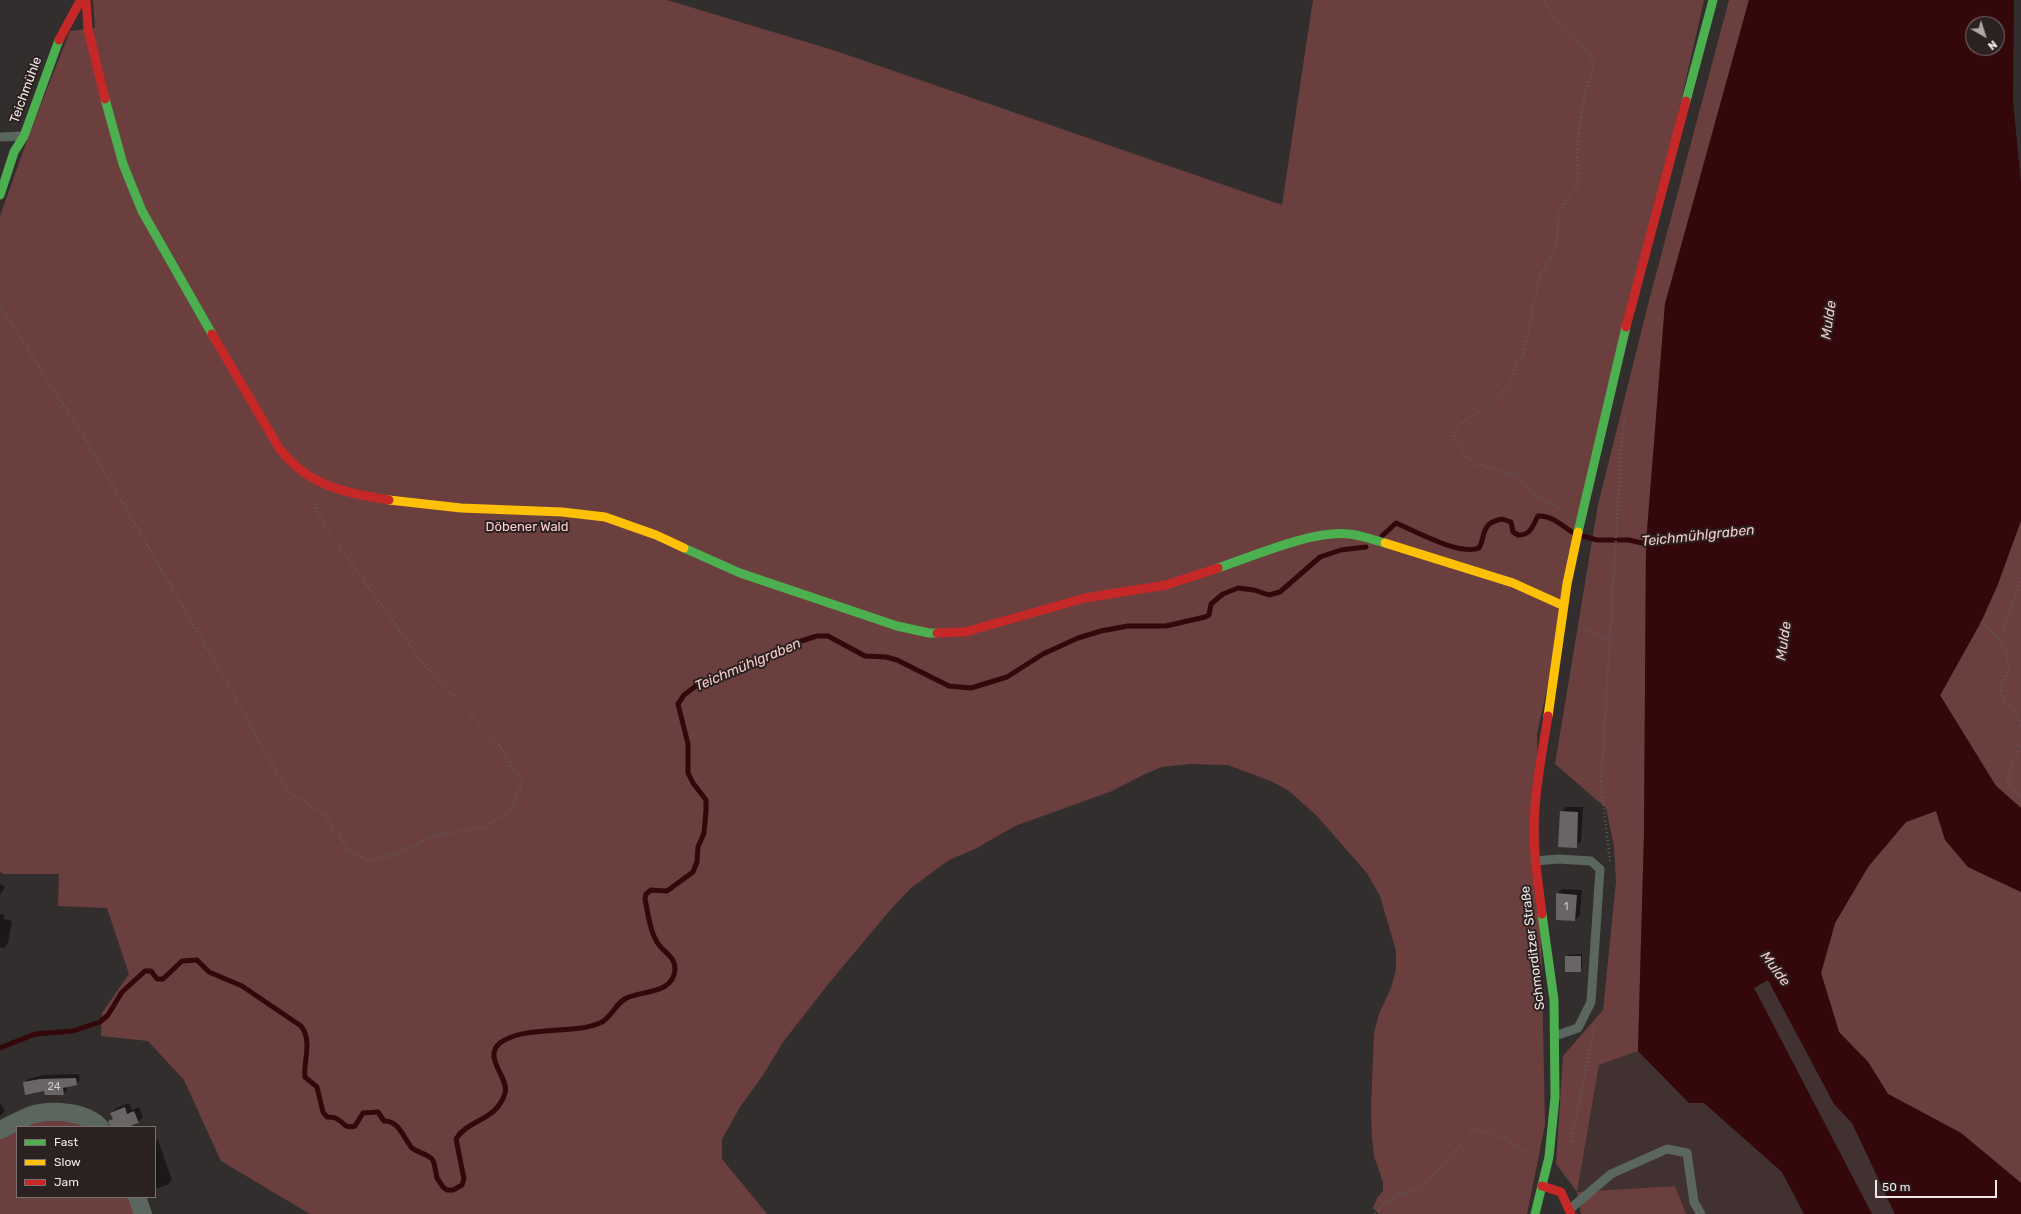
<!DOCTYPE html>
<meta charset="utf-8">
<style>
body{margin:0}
#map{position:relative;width:2021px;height:1214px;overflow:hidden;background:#332e2e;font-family:Rubik,sans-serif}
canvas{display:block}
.legend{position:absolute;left:16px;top:1126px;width:140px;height:72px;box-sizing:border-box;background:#2c2121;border:1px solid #7b7171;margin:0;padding:5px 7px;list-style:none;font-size:12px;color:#f1e9e9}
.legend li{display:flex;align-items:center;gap:8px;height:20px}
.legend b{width:20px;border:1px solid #7b7171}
.north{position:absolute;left:1965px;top:16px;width:40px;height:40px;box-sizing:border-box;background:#2c2121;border:1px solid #7b7171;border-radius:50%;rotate:141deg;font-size:11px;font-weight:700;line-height:16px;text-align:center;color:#f1e9e9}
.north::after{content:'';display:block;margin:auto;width:14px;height:18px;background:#aea8a8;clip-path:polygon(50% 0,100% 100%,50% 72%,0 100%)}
.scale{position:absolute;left:1875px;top:1180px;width:122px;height:18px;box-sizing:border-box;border:2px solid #f1e9e9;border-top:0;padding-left:5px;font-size:12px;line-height:14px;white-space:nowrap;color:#f1e9e9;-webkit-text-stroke:3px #2c2121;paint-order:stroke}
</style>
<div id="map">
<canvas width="2021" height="1214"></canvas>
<ul class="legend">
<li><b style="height:5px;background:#4caf50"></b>Fast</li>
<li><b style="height:5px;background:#ffc107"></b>Slow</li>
<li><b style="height:5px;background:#c62828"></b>Jam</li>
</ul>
<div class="north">N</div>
<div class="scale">50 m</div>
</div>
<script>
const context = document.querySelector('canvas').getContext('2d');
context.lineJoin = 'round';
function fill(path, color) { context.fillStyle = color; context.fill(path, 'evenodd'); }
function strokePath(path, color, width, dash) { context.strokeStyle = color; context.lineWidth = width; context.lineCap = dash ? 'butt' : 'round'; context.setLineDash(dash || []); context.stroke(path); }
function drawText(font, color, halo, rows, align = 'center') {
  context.font = font + ' Rubik,sans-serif'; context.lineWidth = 4; context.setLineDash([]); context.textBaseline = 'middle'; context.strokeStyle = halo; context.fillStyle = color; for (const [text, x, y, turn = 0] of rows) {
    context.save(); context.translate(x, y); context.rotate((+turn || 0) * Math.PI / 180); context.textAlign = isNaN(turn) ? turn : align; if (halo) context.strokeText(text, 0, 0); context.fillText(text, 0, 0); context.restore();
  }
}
fill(new Path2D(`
 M1768,979L1834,1104L1852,1123L1895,1214H1872L1754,988Z
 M1638,1051L1689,1103H1704L1782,1172L1804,1214H1686L1675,1186L1577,1192L1599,1065Z`), '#413130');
fill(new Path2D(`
 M93,0H667L836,51L1282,205L1313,0H1704L1537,733L1545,1125L1527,1214H1379L1373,1208L1377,1198L1383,1191V1182L1374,1156L1372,1137L1371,1108L1374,1033L1379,1014L1391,988L1396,970V951L1380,896L1367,873L1317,816L1289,791L1273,782L1228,765L1190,764L1162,767L1145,774L1112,791L1015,826L975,849L949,860L911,888L891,909L829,983L783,1042L763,1075L740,1107L722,1139V1159L767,1214H310L221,1161L184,1080L148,1041L101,1036L102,1013L129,974L107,908L58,906L59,874H3L0,871V216L30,132L70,31L95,28Z
 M1729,0H1749L1665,304L1646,544L1644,834L1638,1051L1599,1065L1577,1192L1675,1186L1686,1214H1581L1577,1192L1556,1164L1563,1056L1603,1010L1616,882L1614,846L1606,808L1555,764L1598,505L1649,301Z
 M2021,516V808L1996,786L1940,696L1981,622L1998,584Z
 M1936,811L1946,840L1968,867L2021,892V1183L1961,1133L1888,1094L1868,1062L1839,1032L1821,973L1835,923L1868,867L1906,822Z
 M32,1115L98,1127H17V1197H137L144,1214H0V1130Z`), '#6c3f3f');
fill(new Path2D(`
 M1749,0H2014L2013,101L2021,183V521L1998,584L1981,622L1940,695L1996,786L2021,808V892L1968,867L1945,840L1936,811L1906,822L1868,867L1835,923L1821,973L1839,1032L1868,1062L1888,1094L1961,1133L2021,1183V1214H1895L1852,1123L1834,1104L1768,980L1754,988L1872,1214H1804L1782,1172L1704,1103H1689L1638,1051L1644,834L1646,544L1665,304ZM1973,24H1997V48H1973Z`), '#34070b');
fill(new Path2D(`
 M1566,807H1583L1581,841L1576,846L1561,812Z
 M0,884L5,887L0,895Z
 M1562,889L1582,890L1580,915L1575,920L1557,894Z
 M0,914L4,915V919L12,921L8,943L4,948L0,947Z
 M1582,954V969L1580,971L1566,957L1568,955Z
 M79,1074L80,1080L76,1084L67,1086V1090L63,1094L24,1083L28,1079L44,1075Z
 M0,1103L5,1111L0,1116Z
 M129,1103L132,1110L139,1107L143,1117L138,1122L125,1127H117L111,1113L116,1108Z
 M158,1140L172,1180L167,1185L155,1189V1141Z`), '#0007');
strokePath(new Path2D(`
 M1382,536L1396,523C1415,531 1460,556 1479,548C1486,536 1480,523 1502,519L1511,522L1513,532L1518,535C1532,535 1532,526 1538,516C1551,515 1561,525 1572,532
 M1583,536L1597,540H1629L1646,544H1652
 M0,1048L35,1034L73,1031L100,1022L108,1015L122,992L145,971H151L157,979H163L182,961L197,960L209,972L242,986L301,1026C313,1042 303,1060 305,1077L317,1087L323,1112L327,1117C330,1117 335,1117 337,1119C345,1123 344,1129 355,1126L363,1113L378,1112L384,1121C400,1121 403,1138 412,1148C418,1153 426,1153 432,1159L434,1163L437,1178L443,1187L447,1190H453L462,1185L464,1179L456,1139C468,1119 497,1121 505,1093C510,1079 482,1057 500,1043C524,1025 572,1035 600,1023C612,1018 616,1001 629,997C644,991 674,993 675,969C675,957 666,954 659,945C650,933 648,913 645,899L646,894L651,890L667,891L693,872L697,862L698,847L704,833L706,811V800L693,783L688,773V744L678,704L684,695L701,682L730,672L801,641L817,636H828L865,656L886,657L897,660L949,686L971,688L1007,677L1043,654L1078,638L1101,631L1128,626H1166L1205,617L1209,615L1211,604L1223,594L1238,588L1254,590L1269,595L1280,592L1320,557L1341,550L1366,547`), '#34070b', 5);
fill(new Path2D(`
 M1560,811L1578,812L1577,848L1558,847Z
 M1556,893L1577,895L1575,921L1556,920Z
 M1565,956H1581V972H1565Z
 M76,1078L77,1085L63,1088L64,1095H45L44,1091L25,1095L23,1082L40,1079Z
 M125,1107L127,1114L134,1111L139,1123L132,1125V1127H110L108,1121L113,1119L110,1113Z`), '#6a6565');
strokePath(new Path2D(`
 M1544,0L1553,17L1581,44L1592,60L1593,67L1591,78L1586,87L1579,129L1577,153L1579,179L1575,189L1566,199L1558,216L1557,245L1539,280L1523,356C1514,366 1513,379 1505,389C1500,396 1491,402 1484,408C1475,416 1455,422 1454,437L1467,457L1476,464L1514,475L1538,496L1564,511
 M0,306L80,430L225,679L268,758L289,792L323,813L348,849L370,862L398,853L437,835L485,827L511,810L522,784L500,746L425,666L322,522L314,501
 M1981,622L1999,639L2006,652L2009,670L2002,685L2001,696L2017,715L2021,726
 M1580,628L1609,639
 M1999,639L2021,581
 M2021,747L2009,772L2008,781L2021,797
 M1610,861L1601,784L1622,436L1626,413
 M1571,1141L1595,1025
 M1375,1214L1385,1203L1397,1196L1424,1186L1474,1130C1498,1132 1511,1142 1530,1155`), '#585e58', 2.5, [1, 3]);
strokePath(new Path2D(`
 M0,137L22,136
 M1535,861L1558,859L1591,861L1600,869L1591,1002L1578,1028L1555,1036
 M1570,1209L1611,1174L1667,1149L1687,1153L1694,1202L1701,1214`), '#5b665e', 9);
strokePath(new Path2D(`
 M0,1130C10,1125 21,1119 31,1115C51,1109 85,1111 100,1127
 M137,1197L143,1214`), '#5b665e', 18);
strokePath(new Path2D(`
 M105,99L123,164L142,211L212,334
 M1686,101L1713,0
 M0,195L14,152L24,136L59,40
 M1578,532L1626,327
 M684,548L740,573L897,626L929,633H937
 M1218,568C1254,556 1312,530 1349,534C1361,535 1373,540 1385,543
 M1535,1214L1549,1157L1555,1097L1554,1000L1542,914`), '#4caf50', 9);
strokePath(new Path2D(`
 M389,500L461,508L562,512L605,517L656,535L684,548
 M1385,543L1513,583L1564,606
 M1548,716L1567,584L1578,532`), '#ffc107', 9);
strokePath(new Path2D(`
 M59,40L79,3L86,0L88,29L105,99
 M1626,327L1686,101
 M212,334L279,448C309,487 344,492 389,500
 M937,633L965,632L1085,598L1166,585L1218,568
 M1542,914C1539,887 1534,860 1534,832C1534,794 1542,754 1548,716
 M1542,1186L1561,1192L1571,1214`), '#c62828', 9);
drawText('11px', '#cfc8c8', null, [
 ["1",1566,907],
 ["24",54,1087]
]);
drawText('13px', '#f1e9e9', '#2c2121', [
 ["Teichmühle",26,90,-70],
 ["Schmorditzer Straße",1533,948,-97]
]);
drawText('13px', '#fcd0ce', '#2c2121', [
 ["Döbener Wald",527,527]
]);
drawText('italic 14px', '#f6cac8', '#2c2121', [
 ["Mulde",1829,320,-82],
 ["Teichmühlgraben",1698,536,-6],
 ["Mulde",1784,641,-82],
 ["Teichmühlgraben",748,665,-23],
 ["Mulde",1775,969,53]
]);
</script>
